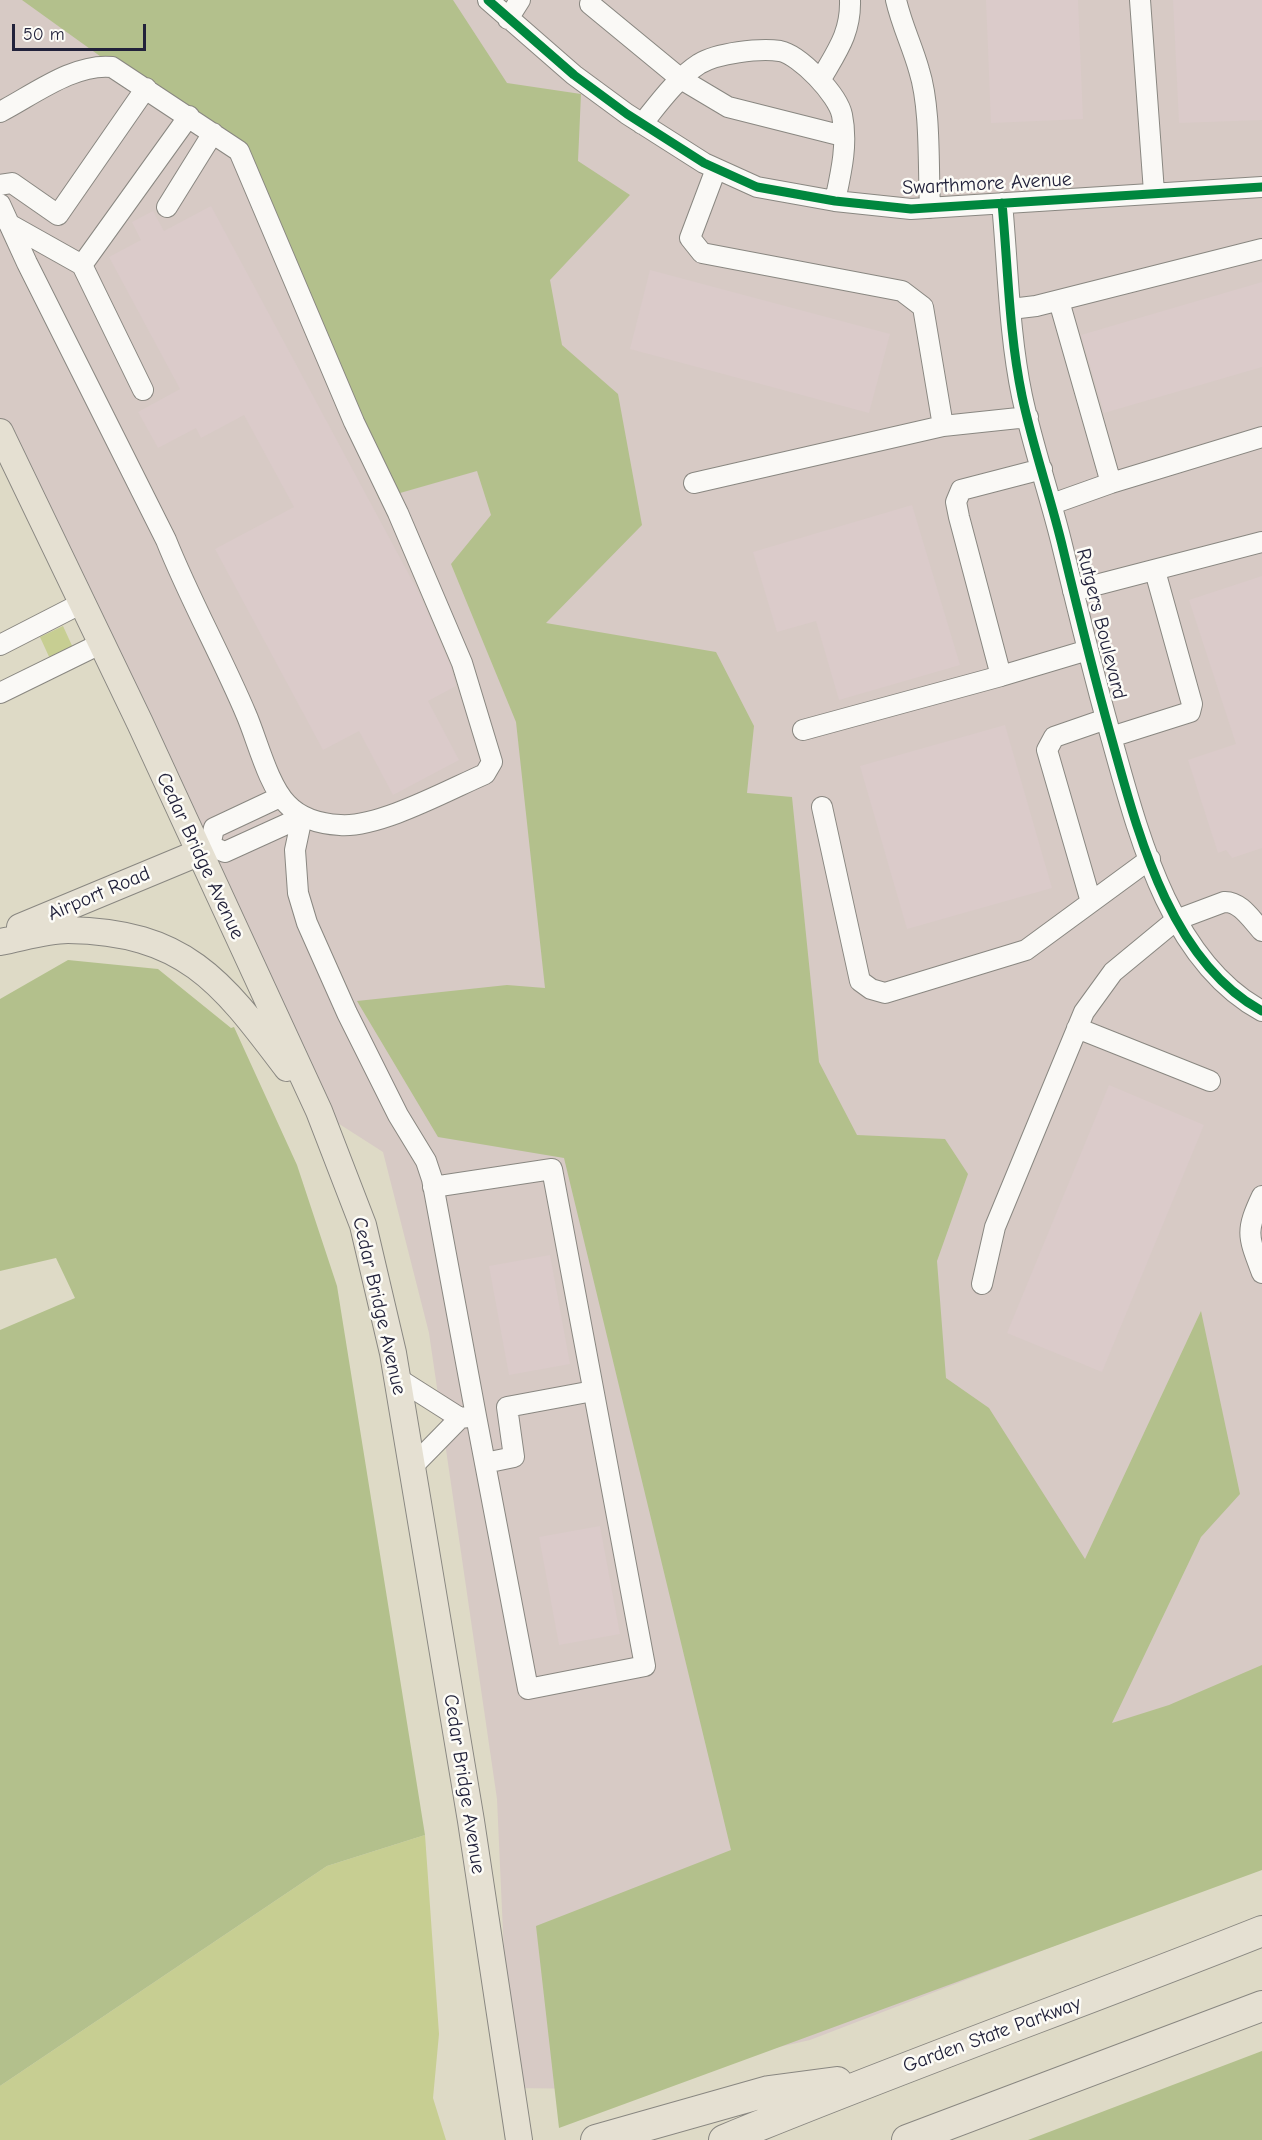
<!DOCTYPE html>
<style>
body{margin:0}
#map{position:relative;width:1262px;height:2140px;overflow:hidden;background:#dedac6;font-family:"Comic Neue",sans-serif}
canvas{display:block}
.scale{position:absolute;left:12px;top:24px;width:134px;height:27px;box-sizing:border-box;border:3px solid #22223b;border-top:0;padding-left:8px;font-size:18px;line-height:21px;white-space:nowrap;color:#22223b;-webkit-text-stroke:4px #fdfcf7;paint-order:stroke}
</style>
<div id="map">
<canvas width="1262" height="2140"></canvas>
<div class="scale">50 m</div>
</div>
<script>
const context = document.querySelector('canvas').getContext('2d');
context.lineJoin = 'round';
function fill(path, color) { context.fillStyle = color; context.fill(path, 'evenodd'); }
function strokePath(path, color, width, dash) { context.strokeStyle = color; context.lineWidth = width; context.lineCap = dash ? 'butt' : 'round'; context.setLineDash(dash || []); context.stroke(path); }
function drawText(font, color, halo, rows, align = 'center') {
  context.font = font + ' "Comic Neue",sans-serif'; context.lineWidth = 5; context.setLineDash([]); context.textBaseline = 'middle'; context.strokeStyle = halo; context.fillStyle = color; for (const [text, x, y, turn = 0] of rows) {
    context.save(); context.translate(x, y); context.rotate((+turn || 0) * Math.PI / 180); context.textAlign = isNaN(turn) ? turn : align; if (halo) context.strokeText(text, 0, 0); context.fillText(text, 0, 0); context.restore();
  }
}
fill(new Path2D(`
 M0,0H1262V1866L810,2040L594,2089L510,2088L497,1799L429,1333L383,1152L319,1111L0,436Z`), '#d7cac5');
fill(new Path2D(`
 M63,626L74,650L51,661L40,637Z
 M425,1835L439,2034L433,2098L446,2140H0V2086L327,1866Z`), '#c7ce92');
fill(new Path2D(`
 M22,0H453L507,83L581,94L578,161L630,195L550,280L562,345L618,394L642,525L546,623L716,652L754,726L747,793L792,797L819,1062L857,1135L945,1139L968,1174L937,1261L946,1378L989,1408L1085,1559L1201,1311L1240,1494L1201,1537L1112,1723L1169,1705L1262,1665V1870L559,2128L536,1926L731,1850L564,1158L438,1137L357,1001L507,985L545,988L516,722L451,564L491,515L477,471L379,499L239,156Z
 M68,960L158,969L231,1028L234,1027L297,1165L337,1286L425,1835L327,1866L0,2086V1330L75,1298L56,1258L0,1271V999Z
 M1262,2051V2140H1028Z`), '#b3c08c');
fill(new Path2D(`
 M986,0H1078L1083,119L991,123Z
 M1173,0H1262V120L1179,123Z
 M211,206L420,595L451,667L456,686L428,701L459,760L393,795L359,731L323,750L215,549L294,507L244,415L201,438L196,428L158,448L138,412L180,389L109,257L141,240L132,222L153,211L164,231Z
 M650,270L890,334L869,413L630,349Z
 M1262,282V367L1104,413L1081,335Z
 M912,505L960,665L839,700L816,621L777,632L753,552Z
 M1262,576V848L1232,858L1226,850L1218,853L1188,760L1236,744L1189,600Z
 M1005,725L1052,888L907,929L860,766Z
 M1109,1085L1204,1125L1102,1372L1007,1333Z
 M550,1255L570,1364L509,1375L489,1266Z
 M600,1526L620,1634L559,1645L539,1537Z`), '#dbcbca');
const minor = new Path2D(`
 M488,0L574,75L627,114L704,163L757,187L835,201L911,209L1262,187
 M896,0C902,26 912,45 919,70C931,108 928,167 930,208
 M1140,0L1154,192
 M590,4L681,79L728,107L843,136
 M508,19L520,0
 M821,79C837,51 851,33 850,0
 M0,112C33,95 74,63 112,67L239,151L354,422L398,513L462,663L492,762L485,774C448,790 379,828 340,825C321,824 301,819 287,804C268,785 257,739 246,714C221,655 190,600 166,540L27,263L0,204
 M642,124C659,103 676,79 699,64C717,53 759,48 780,51C800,55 838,95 842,115C848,144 841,173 835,201
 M0,185L12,183L58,215L146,88
 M1002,203C1008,267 1009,334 1022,396C1033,448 1051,498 1063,549C1078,611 1093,672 1110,733C1137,829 1168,960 1262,1011
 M167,207L213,133
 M9,224L82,265
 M1011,309L1036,306L1262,249
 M143,390L82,265L189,116
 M943,426L1028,417
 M1042,469L961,490L956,502L959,517L1001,676L1088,650
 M694,483L943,426L923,307L902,291L702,253L690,238L716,169
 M1111,483L1262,437
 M1052,504L1111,483L1059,301
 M1073,591L1262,542
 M0,645L82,603
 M0,693L102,643
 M803,730L1001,676
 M1111,737L1190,712L1192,704L1155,571
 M822,807L860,981L871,989L885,993L1026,950L1150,859
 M302,817L295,850L298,893L307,923L347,1013L398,1115L426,1161L432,1179L476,1416L460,1418L397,1378
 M210,846L225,852L302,817
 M210,846L214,828L280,797
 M1091,902L1047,750L1054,737L1106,719
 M1077,1028L1210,1081
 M433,1187L552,1169L645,1666L528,1689L476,1416
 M1262,1196C1245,1232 1248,1236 1262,1273
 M982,1284L995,1227L1084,1012L1113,972L1176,920L1224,902C1240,901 1251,919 1262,931
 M485,1463L514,1457L507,1407L593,1391
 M412,1467L460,1418`);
const major = new Path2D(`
 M0,432L140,723L319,1111L363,1225L393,1353L471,1821L519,2140
 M20,927L198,853
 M0,942C22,938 46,930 68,930C186,932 222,982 287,1068`);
const highway = new Path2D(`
 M596,2140L769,2091L837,2082
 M724,2140C901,2067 1083,2002 1262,1931
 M907,2140L1262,2006`);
strokePath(minor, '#898781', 22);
strokePath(major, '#898781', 28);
strokePath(highway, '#898781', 32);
strokePath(minor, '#faf9f6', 20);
strokePath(major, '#e5e0d2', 26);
strokePath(highway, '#e5e0d2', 30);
strokePath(new Path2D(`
 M488,0L574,75L627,114L704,163L757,187L835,201L911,209L1262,187
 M1002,203C1008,267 1009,334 1022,396C1033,448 1051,498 1063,549C1078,611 1093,672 1110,733C1137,829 1168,960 1262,1011`), '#00873e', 9);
drawText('20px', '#22223b', '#fdfcf7', [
 ["Swarthmore Avenue",987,184,-3],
 ["Rutgers Boulevard",1101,624,76],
 ["Cedar Bridge Avenue",200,856,65],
 ["Airport Road",99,894,-23],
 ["Cedar Bridge Avenue",379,1306,77],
 ["Cedar Bridge Avenue",464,1784,81],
 ["Garden State Parkway",992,2035,-20]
]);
</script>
